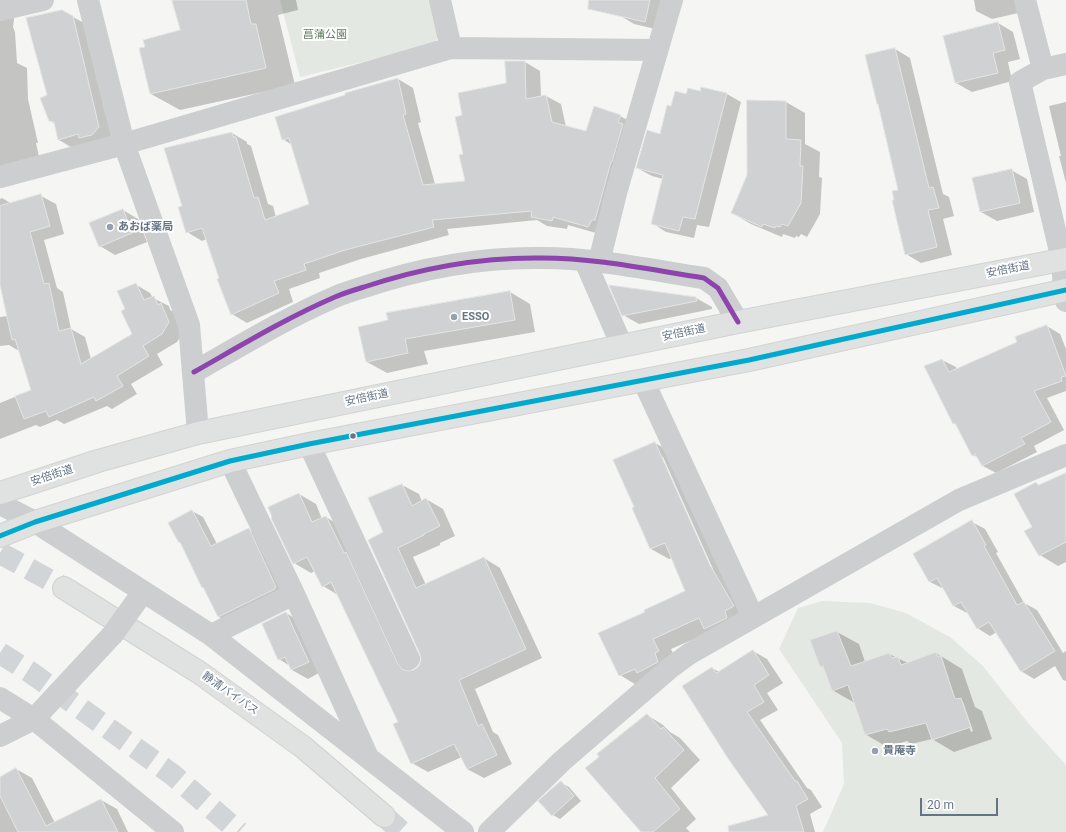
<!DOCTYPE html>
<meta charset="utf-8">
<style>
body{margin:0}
#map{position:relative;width:1066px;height:832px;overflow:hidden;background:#f5f5f4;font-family:Roboto,sans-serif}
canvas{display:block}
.scale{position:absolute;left:920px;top:798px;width:78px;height:18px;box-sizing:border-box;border:2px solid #647485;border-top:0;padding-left:5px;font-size:12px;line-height:14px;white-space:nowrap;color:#647485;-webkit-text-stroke:3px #fff;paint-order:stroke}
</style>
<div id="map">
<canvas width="1066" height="832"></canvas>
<div class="scale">20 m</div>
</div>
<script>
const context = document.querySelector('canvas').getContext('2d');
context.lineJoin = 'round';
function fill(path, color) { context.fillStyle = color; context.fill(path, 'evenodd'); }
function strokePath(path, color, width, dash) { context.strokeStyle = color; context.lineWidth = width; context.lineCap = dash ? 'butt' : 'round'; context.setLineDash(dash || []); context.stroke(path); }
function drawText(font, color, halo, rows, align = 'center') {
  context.font = font + ' Roboto,"Noto Sans JP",sans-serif'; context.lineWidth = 4; context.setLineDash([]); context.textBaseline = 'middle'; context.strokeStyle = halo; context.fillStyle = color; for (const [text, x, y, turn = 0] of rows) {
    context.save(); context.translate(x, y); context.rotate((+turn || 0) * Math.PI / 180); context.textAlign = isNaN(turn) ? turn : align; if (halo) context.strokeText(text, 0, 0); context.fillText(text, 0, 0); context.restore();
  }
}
fill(new Path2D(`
 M280,0H435L443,30L433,45L300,77Z
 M822,601L870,603L906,613L950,637L982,665L1029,724L1066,765V832H823L844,784L842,743L779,649L798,608Z`), '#e4e8e2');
fill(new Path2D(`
 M0,0H12L14,20L13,27L15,32L17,63L27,68L28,99L38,143H36L41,166L0,176Z
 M173,0H296L298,10L278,15L295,85L180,110L151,94L141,49L181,31Z
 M622,0H668L660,30L634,24L619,15Z
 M974,0H1020L1023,12L992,19L976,11Z
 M62,11L95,29L120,140L81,153L59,140L55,124L50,121L48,96Z
 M998,23L1013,32L1020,59L1008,62L1012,81L972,92L956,83Z
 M895,49L910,58L943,194L949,197L954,216L943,219L952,255L921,263L906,254L896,200L899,191Z
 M525,62L540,71L541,97L546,96L561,104L566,127L587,132L620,116L635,124L603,235L568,225L567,229L547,226L537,220L447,229L449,235L361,259L319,273L320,278L289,289L293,302L247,323L232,314L207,239L202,241L187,232L232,133L247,142V144L251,146L268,204L273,206L276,217L310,205L292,145L283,139L398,79L413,88L421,122L418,123L435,184L466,181L463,116L507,83Z
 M702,88L727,94L741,102L709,227L697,225L694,238L666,232L652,223L663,179L652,176L637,168L661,135L672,107L687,95L701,92Z
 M748,101L786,102L805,113V144L820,152L819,177L822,178L820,214L807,237L801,234L799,237L796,236L795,238L783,234L782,237L751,224L732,213L748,175Z
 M1066,102V183L1059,156H1061L1049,106Z
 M1011,170L1027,179L1034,212L997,221L981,212L973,179Z
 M41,196L56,204L64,234L44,240L57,288L63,292L71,329L85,337L91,359L133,334L126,309L135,284L150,293L153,298L169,306L170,310L176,313L184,331L177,342L157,354L163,365L131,384L137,394L112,409L107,406L64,424L57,420L40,427L36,425L0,439V403L32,390L19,351L9,345L0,346V317L8,316L0,280V199L2,198L12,204Z
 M123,210L138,219L147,242L115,255L100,246Z
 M510,292L530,304L535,332L424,351L428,364L387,373L367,362L359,327Z
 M696,298L712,307V309L639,324L623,315Z
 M1047,326L1060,334L1066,349V391L1047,398L1064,430L1034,446L1037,452L996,473L983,466L979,458L973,455L958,426L954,423L942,360L956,367L957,370L1018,342Z
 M655,443L673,453L752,617L710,632L671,649L677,662L638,686L620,675L646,612L687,592L672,558L669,559L651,549ZM661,457H663L713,569L711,570Z
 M1066,474V562L1058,566L1040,555L1034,527L1036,483L1039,485Z
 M402,485L419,494L422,502L426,499L443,509L455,536L440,543V545L413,557L426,585L484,558L500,568L542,658L475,689L493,732L498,735L512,764L484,778L467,769L462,757L428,772L412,763L399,722L338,595L323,586L315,571L311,573L294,563L299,494L316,504L322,519L326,517L342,527L362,563L413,672L420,667L422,661L385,532L370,498Z
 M192,511L203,517L217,544L248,529L259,536L287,593L230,623L219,617L205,589L202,587L182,543L180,542Z
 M972,522L985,529L998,552L996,553L1024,603L1037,610L1063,653L1066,651V681L1063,680L1055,666L1034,679L1021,671L997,632L990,636L977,628L968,612L967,613L954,606L944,589L930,582L915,555Z
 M286,613L301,622L324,670L308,679L292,670L290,666L279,659Z
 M837,632L859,644L865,662L889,654L908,663L936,653L962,669L975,707L982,711L992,739L954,752L932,739L911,744L907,741L887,747L865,734L855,703L832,690L825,669L821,666ZM961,702H963L973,731L971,732Z
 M753,651L767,659L783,683L767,693L778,710L760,720L807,788L811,790L822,807L810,814L815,832H732L770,815L712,668L719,672Z
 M647,715L663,725L670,732L680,738L700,760L671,788L696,819L686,828L690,832H642L600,757Z
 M16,769L32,778L55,823L101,800L117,809L128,832H0V778Z
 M561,783L569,787L581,801L560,819L553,815Z`), '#0003');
const building = new Path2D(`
 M172,0H246L251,24H256L266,68L150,94L139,48L145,47L143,40L180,30Z
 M589,0H650L645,22L588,9Z
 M62,10L73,16L99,127L92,135L79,138L78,134L58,140L54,122L49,121L40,98L47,95L26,18Z
 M998,22L1005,50L993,53L998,73L955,83L943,36Z
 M895,48L929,188L933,187L939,208L928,210L937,247L905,255L892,200H894L892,191L898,190L878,104H877L865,55Z
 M505,61H525L526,99L546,95L552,122L586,131L594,106L621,115L618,122L623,124L612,162H611L595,220H592L588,227L553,217L552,221L531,217L532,211L432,220L434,227L345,250L304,264L306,270L274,281L279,293L231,315L217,279L219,278L202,228L186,233L178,207L182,206L164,148L232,132L233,137H236L254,198L258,197L265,220L309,204L289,138L282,140L275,117L345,95V93L398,78L406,114L403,115L423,185L465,181L459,155L463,154L455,117L462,115L458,93L506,83Z
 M701,87L727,93L695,219L683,217L679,231L651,224L663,175L636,168L647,130L660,134L667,105L671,106L675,91L686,94L688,88L700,91Z
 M747,100L786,101V139L801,140L800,166H803L801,203L788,226L782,224L780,227L776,226L775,228L763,224L762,227L731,213L747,175Z
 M1012,169L1020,203L980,212L972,178Z
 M41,194L50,226L30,232L44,284L49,283L59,331L71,328L81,364L132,334L121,311L125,309L117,291L136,283L144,300L154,296L158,305L161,303L169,322L162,334L143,346L149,356L117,376L123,386L96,401L94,397L49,417L46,411L24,419L15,396L31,390L15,339L12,340L0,285V206Z
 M123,209L132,233L99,247L89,223Z
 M609,285L696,297L697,301L622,316Z
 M510,291L515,320L405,339L408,353L366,362L358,327L388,320L386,313Z
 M1047,325L1066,376L1061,377L1062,381L1034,391L1051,422L1021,438L1025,444L982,466L975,454L972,456L955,423L953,424L924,366L942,359L949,372L1017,342L1015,337Z
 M655,442L710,565L734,606L725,611L727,618L704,629L699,618L653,639L659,651L655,653L658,662L637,673L635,669L619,676L598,633L645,612L644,610L685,591L665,543L650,549L632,508L634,507L613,460Z
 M1066,473V542L1039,556L1024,531L1032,527L1014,494L1036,482L1038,485Z
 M402,484L412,506L426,498L440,526L424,534V535L398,548L416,588L484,557L526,649L459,680L478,726L482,724L497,755L467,769L454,744L411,764L393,724L398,722L331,582L322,587L307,557L293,564L271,518L272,517L268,507L299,493L312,522L326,516L344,553L346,552L398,664L402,669L408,671L414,670L419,666L421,660L420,654L368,540L383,532L368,498Z
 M192,510L211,546L249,528L276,587L274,588L275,589L218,617L203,587L202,588L180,542L179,543L168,523Z
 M972,520L986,545L984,546L1017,605L1024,602L1055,651L1021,672L989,622L977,629L961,602L953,606L937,578L929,582L913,554Z
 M286,612L309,662L291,670L285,657L278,660L262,624Z
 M837,631L851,666L889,653L892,658L898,657L901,665L936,652L937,656H941L955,699L961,698L971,727L932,740L926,723L889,732L887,729L865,735L848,685L832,691L823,666L820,667L810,640Z
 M753,650L769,675L754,685L764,702L747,712L795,781H797L808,799L796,806L804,832H729L728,826L768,815L729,760L682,686L712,667L716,673Z
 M647,714L661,729L663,727L684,750L655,778L680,809L653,832H641L585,768L599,757L597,754Z
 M16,768L46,826L101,799L118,832H18L0,796V777Z
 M561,781L574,796L552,816L538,801Z`);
fill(building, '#d0d1d2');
strokePath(building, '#e4e4e4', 1);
strokePath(new Path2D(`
 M0,553L64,588
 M0,653L30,672L173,775L239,832
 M384,816L402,832`), '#d1d5d8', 22, [22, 11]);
const primary = new Path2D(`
 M0,493L98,461L198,433L738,322L1066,259
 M0,536L35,522L230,461L309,444L749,360L1066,290`);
const trunk = new Path2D(`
 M64,588L200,673L303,747L384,816`);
strokePath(primary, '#d2d3d3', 24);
strokePath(trunk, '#d1d2d2', 24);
strokePath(new Path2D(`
 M88,0L124,144L189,325L198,433
 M1025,0L1043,69L1066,64
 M0,10L43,0
 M451,48L657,50
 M1043,69L1020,82L1062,260L1064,290L1066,301
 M0,177L124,144L451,48L440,0
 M585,261L622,346
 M599,262L616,193L672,0
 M643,380L753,617
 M309,444L409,659
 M0,504L35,522L211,635L463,832
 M294,594L367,755
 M211,635L294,594L230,461
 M0,698L34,719L173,832
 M0,736L34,719L113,634
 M489,832L562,761L670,668L689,654L959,500L1066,455`), '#cccecf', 22);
strokePath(new Path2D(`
 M194,372C240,346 286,318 335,297C344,293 354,290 364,287C421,268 482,257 542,258C597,258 651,270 704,278L718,288L738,322`), '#cccecf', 22);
strokePath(primary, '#e0e1e1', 22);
strokePath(trunk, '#e0e1e1', 22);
strokePath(new Path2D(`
 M113,634L143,592`), '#cccecf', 22);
strokePath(new Path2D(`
 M0,536L35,522L230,461L309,444L749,360L1066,290`), '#00a9ce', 5);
strokePath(new Path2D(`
 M194,372C240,346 286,318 335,297C344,293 354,290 364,287C421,268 482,257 542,258C597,258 651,270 704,278L718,288L738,322`), '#8e44ad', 5);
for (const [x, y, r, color] of [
 [110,227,4,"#97a1ac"],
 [454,317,4,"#97a1ac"],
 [353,436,3.5,"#647485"],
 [875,751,4,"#97a1ac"]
]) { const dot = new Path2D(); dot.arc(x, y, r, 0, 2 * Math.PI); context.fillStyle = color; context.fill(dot); strokePath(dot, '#fff', 1.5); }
drawText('11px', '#667c63', '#fff', [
 ["菖蒲公園",325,35]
]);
drawText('bold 11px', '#647485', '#fff', [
 ["あおば薬局",118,227],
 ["ESSO",462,317],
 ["貴庵寺",883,751]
], 'left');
drawText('11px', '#647485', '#fff', [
 ["安倍街道",1008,270,-11],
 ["安倍街道",684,333,-12],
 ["安倍街道",367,398,-12],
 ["安倍街道",52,476,-18],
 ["静清バイパス",230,694,35]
]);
</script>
